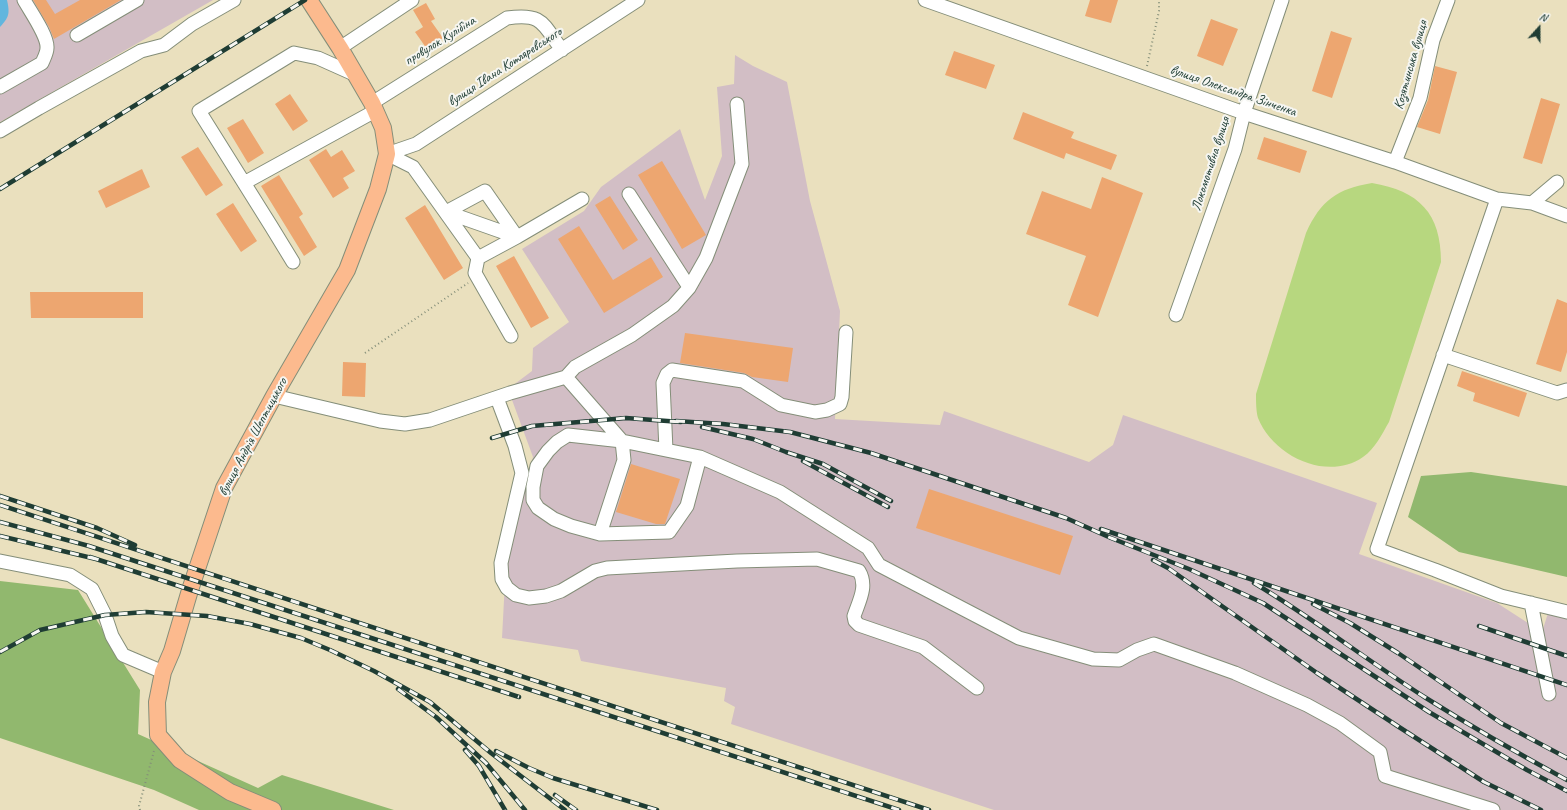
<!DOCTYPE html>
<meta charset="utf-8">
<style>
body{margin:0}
#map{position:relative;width:1567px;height:810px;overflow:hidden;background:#eae0be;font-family:Caveat,sans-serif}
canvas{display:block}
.north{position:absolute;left:1519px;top:8px;width:40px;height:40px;-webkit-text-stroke:3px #f6f6f2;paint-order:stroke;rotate:21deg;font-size:11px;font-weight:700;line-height:16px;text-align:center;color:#1f3d34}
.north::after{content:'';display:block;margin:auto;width:14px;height:18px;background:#1f3d34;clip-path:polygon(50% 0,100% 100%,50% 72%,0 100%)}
</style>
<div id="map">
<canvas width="1567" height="810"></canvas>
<div class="north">N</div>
</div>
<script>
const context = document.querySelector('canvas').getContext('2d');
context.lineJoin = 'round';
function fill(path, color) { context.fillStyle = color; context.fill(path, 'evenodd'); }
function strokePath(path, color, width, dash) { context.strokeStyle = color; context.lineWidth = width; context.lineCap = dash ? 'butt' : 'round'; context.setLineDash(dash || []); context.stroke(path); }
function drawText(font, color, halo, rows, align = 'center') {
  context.font = font + ' Caveat,sans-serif'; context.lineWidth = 4; context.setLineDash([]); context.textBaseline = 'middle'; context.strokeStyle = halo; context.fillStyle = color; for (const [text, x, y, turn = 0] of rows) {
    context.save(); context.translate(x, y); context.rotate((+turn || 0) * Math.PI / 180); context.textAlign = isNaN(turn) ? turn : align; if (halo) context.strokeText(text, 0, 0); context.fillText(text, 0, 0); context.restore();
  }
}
fill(new Path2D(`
 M0,0H213L0,122Z
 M735,55L753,66L787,82L810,201L840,311L835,419L940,425L944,411L1089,462L1113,445L1123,415L1377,503L1359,554L1497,603L1528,623L1543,629L1548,613L1567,619V810H994L731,724L735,707L724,701L726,688L581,661L578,650L502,638L506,562L533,457L508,389L532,371L533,348L569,322L522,249L584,211L601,187L680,129L705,200L722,156L717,87L734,84Z`), '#d2bec5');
fill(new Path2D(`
 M1372,183C1419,191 1441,213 1441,262L1389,422C1382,434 1375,449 1363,457C1327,482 1273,456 1258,418C1256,411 1256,401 1256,394L1306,233C1321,200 1337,189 1372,183Z`), '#b7d77f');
fill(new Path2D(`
 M1471,472L1567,486V577L1459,552L1408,517L1421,476Z
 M0,581L78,590L140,690L138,734L258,788L282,775L394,810H199L154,790L0,738Z`), '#91b86e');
fill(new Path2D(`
 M0,0H7C10,14 9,17 0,27Z`), '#62b6de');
fill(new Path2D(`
 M33,0H46L55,14L80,0H121L54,39L49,27Z
 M1090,0H1118L1111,23L1085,16Z
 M426,3L435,19L431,21L443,38L427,49L415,32L423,27L413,10Z
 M1211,19L1238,29L1223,66L1197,56Z
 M1331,31L1352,38L1332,98L1312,91Z
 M954,51L995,65L986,89L945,75Z
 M1435,66L1457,72L1440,134L1417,127L1428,100Z
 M290,94L308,121L293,131L275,104Z
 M1541,98L1560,104L1542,164L1523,158Z
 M1023,112L1074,132L1071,138L1117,155L1111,170L1066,153L1064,159L1013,139Z
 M243,119L264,153L248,163L227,128Z
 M1264,137L1307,151L1300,173L1257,159Z
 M198,147L223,185L206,196L181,157Z
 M326,149L331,157L342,150L355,171L343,178L349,188L333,198L309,160Z
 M662,161L706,235L682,249L638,175Z
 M142,169L150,187L106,208L98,191Z
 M279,175L303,214L299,217L317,247L304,256L261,186Z
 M1102,177L1143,193L1098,317L1068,305L1086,256L1026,234L1042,191L1091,209Z
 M610,196L638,240L623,250L595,205Z
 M233,203L257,241L241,252L216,214Z
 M425,205L463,268L444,280L405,218Z
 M579,226L613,280L651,257L663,277L604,313L558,239Z
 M514,256L549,318L531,328L496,266Z
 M30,292H143V318H31Z
 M1557,299L1567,303V352L1561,372L1536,364Z
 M685,333L793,348L788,382L752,377L744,373L680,363Z
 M343,362L366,363L365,397L342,396Z
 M1462,371L1527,393L1519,417L1473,401L1475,393L1457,386Z
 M631,464L680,479L665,524H656L616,512Z
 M929,489L1073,536L1060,575L916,528Z`), '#eda670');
const minor = new Path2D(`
 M925,0L1244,113L1395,162L1497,199L1532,203L1567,216
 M77,35L137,0
 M340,48L412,0
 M0,87L42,63C44,58 47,53 47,48C48,36 30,11 24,0
 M372,103L507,18C543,13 542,23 562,50
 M0,131L39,108L141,51L164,45L192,24L234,0
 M387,154L416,144L638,0
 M387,154L413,167L478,258L475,273L511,336
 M1395,162L1420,98L1433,40L1448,0
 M244,183L375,111
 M629,194L689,287
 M1497,199L1377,549L1435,570L1501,596L1567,612
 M1532,203L1557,182
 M446,212L517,237L582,199
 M446,212L485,191L517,237L478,258
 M293,262L271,226L199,111L294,53L318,58L356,75
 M1176,315L1235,149L1244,113L1282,0
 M1443,355L1557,393L1567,390
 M566,377L622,441L624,460L600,534
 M274,396L380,421L405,424L430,420L510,393L566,377L575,367L632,335L673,306L689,288L706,258L742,164L737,104
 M497,398L515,446L522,473L501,563L502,579L507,588L516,595L529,598L546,596L561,591L595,571L607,568L737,561L817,559L859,571C868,586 859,601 854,616L855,621L859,625L923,647L977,688
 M666,450L663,383L667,374L672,370L743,381L781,405L815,412L827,410L840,404L842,397L846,332
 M700,457L687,506L669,532L600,534L571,526L554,519L538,508L533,500V487L537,466L548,451L557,442L568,435L622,441L700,457L780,492L868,548L879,565L1019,638L1093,659L1119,660L1137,650L1154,644L1235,673L1307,705L1340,723L1380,752L1385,776L1493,810
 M0,561L70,575L92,589L105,615L112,636L123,655L163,672
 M1531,603L1549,694`);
const major = new Path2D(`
 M273,810L230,792L180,760L158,735L157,702L163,672L172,651L190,590L224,488L274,396L347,270L378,189L387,154L383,128L372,103L340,48L309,0`);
strokePath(minor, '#848e79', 15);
strokePath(major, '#848e79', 18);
strokePath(new Path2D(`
 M1147,66L1159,11V0
 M365,353L468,283
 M140,810L139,806L154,751`), '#848e79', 2, [1, 3]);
strokePath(minor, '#fff', 13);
strokePath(major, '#fcba8e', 16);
const rail = new Path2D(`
 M0,189L305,0
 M676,421L723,424L790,432L871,453L1066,518L1111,538L1189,569L1263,603L1429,712L1527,770L1567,791
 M702,427L753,439L786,452L823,464L891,501
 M492,438L532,426L603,420L626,418L681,422
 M803,461L888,507
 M0,496L97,528L135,545
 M0,505L929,810
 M0,522L89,546L899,810
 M1101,529L1567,685
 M0,536L96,559
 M90,557L519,697
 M1153,560L1168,568L1317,673L1399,727L1484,782L1541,810
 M1254,583C1313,618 1368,661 1426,698C1472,727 1519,754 1567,780
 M1313,604L1350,623L1398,653L1501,723L1567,758
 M1479,626L1567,656
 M0,652L40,630L105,615L146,612L207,616L250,624L301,638L330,650L374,671L430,702L491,753L565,810
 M398,689L436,717L486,763L525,810
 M465,750L479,766L505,810
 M496,751L529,768L553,778L657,810
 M555,795L576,810`);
strokePath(rail, '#1f3d34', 4.5);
strokePath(rail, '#f6f6f2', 3, [9]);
drawText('14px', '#1f3d34', '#f6f6f2', [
 ["провулок Кулібіна",440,41,-32],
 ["Козятинська вулиця",1411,65,-74],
 ["вулиця Івана Котляревського",505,67,-33],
 ["вулиця Олександра Зінченка",1233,91,19],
 ["Локомотивна вулиця",1211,164,-72],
 ["вулиця Андрія Шептицького",253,437,-62]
]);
</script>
